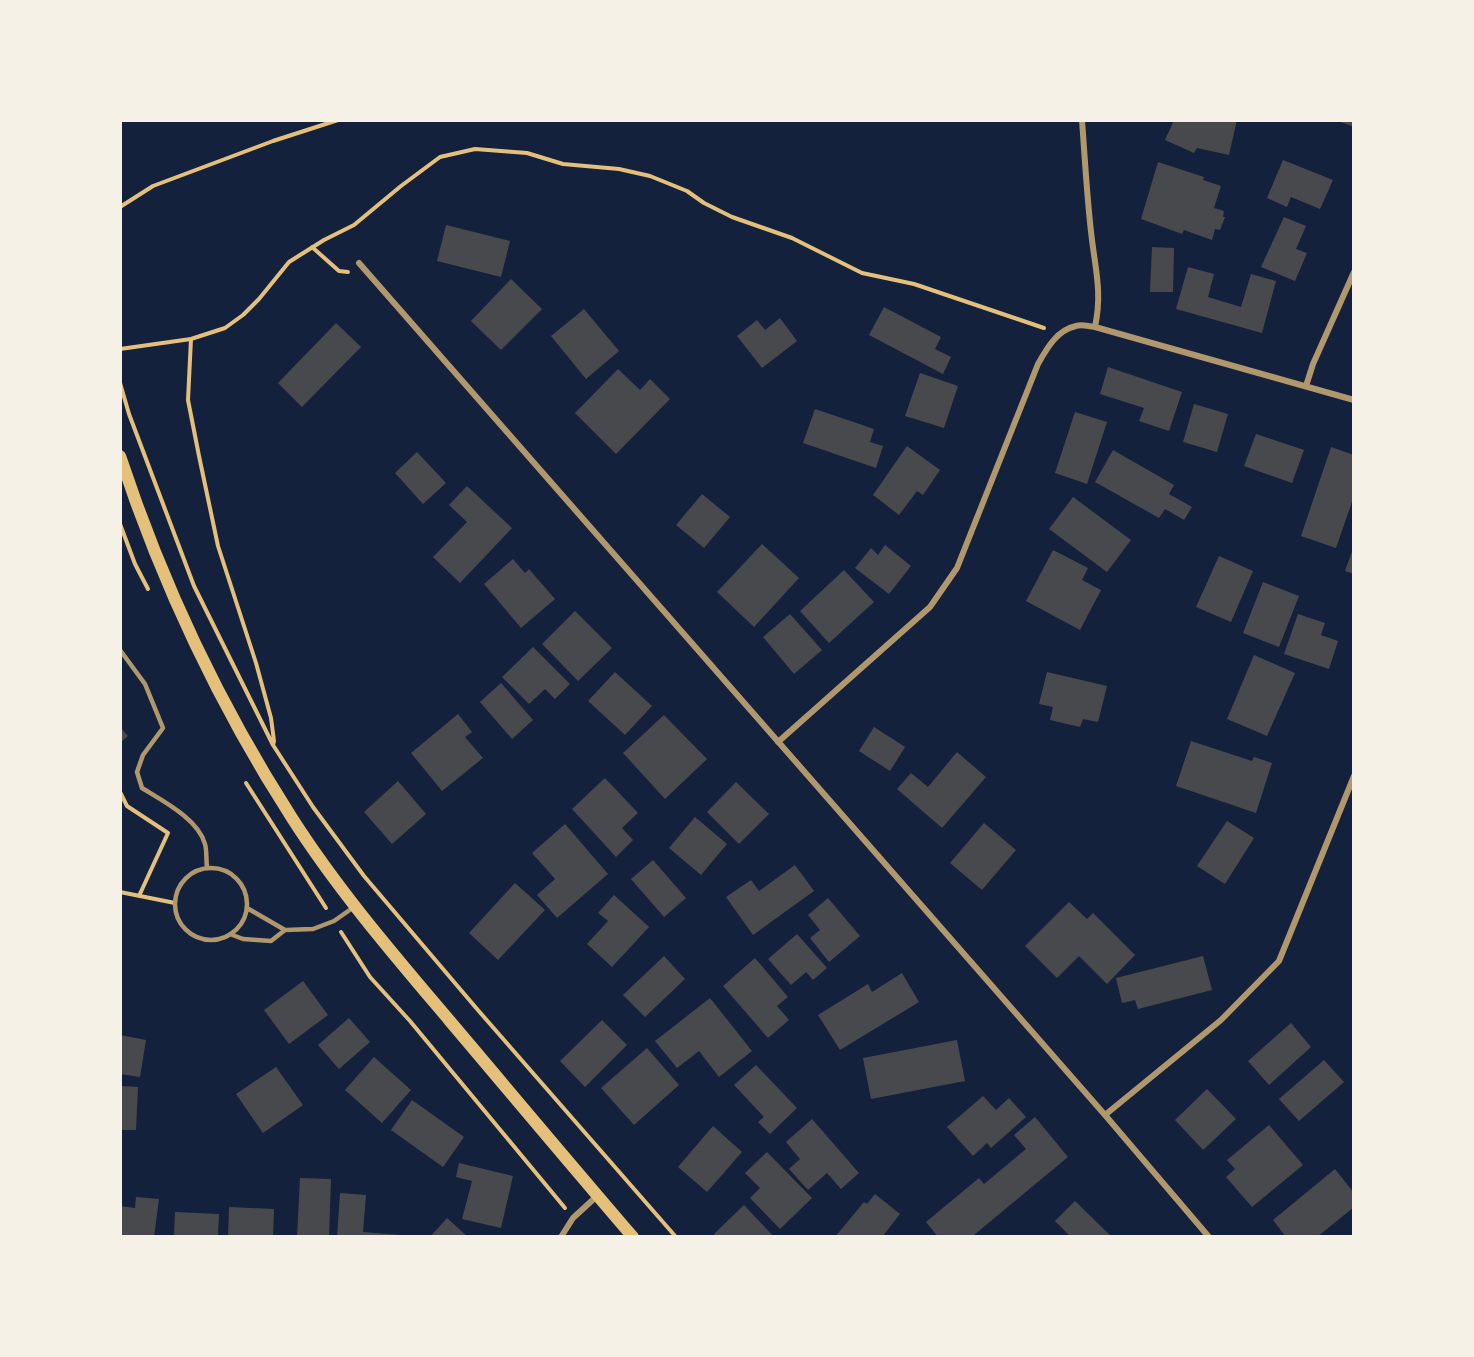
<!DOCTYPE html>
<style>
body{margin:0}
#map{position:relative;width:1474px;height:1357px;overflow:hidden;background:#14213d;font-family:Mulish,sans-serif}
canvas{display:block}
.frame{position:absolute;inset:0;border:122px solid #f6f1e7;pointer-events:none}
</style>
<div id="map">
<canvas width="1474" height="1357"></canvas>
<div class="frame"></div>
</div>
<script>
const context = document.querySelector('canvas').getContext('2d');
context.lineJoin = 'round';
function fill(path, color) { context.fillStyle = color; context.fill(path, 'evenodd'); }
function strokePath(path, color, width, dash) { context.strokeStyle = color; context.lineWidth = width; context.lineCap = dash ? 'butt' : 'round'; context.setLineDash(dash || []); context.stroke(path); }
fill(new Path2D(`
 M1174,120H1237L1229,155L1197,148L1194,153L1165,140Z
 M1335,120H1354V122L1352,126Z
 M1283,160L1333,180L1320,209L1291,197L1287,207L1267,198Z
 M1158,162L1204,177L1203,180L1221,186L1214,208L1224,211L1223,217H1225L1220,230L1215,229L1212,240L1184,230L1182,234L1141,219Z
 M1284,217L1306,226L1296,249L1307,253L1295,281L1261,267Z
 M446,225L510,241L501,277L437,261Z
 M1152,247L1174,248L1173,292H1150Z
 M1188,267L1214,274L1208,297L1241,307L1251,274L1276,281L1262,333L1176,309Z
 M511,279L542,309L501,350L471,321Z
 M884,307L941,337L935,349L951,357L943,374L869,335Z
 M584,309L619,351L586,379L551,336Z
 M780,318L797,341L762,368L737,336L757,320L765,330Z
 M336,323L361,347L302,407L278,383Z
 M1108,367L1182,392L1169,431L1139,421L1144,408L1100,394Z
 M618,369L640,390L650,379L670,399L616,454L575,413Z
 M920,373L958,386L944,428L905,416Z
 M1194,404L1228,414L1217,452L1183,442Z
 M815,409L874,429L870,442L883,446L876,468L803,443Z
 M1075,412L1107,422L1087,484L1055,473Z
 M1256,434L1304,450L1292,483L1244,466Z
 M907,446L940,470L923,495L917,491L899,515L873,495Z
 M1331,447L1354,455V496L1336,548L1301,536Z
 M1113,450L1174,485L1169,494L1192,507L1184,520L1165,509L1159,518L1095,482Z
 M417,452L446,483L423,504L395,473Z
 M467,486L512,528L460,583L433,557L467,522L449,505Z
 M702,494L730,517L704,548L676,525Z
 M1073,497L1131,540L1107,572L1049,529Z
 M762,544L799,578L754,627L717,592Z
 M885,545L911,566L889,594L855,568L871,548L878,555Z
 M1354,546V574L1345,571Z
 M1053,550L1088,568L1082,580L1101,590L1080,630L1026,601Z
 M1219,556L1253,571L1231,622L1196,607Z
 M513,559L525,573L529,569L555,599L521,628L484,584Z
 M844,570L874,602L829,643L800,611Z
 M1263,582L1299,596L1279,647L1243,633Z
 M575,611L612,648L578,681L542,644Z
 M790,614L822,650L794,674L763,637Z
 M1298,614L1325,623L1321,635L1338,641L1329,669L1284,654Z
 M533,647L570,684L555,699L545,689L529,704L502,677Z
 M1254,655L1295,673L1267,736L1227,719Z
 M615,672L652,706L625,735L588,701Z
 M1047,672L1107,686L1098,722L1083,719L1080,727L1050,720L1053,707L1039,704Z
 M501,683L533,720L512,739L480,702Z
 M458,714L472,732L465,737L483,758L442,791L411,753Z
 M664,715L707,759L665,799L623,753Z
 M120,727L128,736L120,743Z
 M874,727L905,747L890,771L859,751Z
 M1191,741L1252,761L1254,757L1272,763L1256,813L1176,786Z
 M957,752L986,777L942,828L897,789L911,773L928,787Z
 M605,778L638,813L622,828L633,840L616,857L572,809Z
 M398,781L426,814L392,844L364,812Z
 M736,782L769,814L739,844L707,812Z
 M695,817L727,844L701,875L669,848Z
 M1227,821L1254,838L1225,884L1197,866Z
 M984,823L1016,850L982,890L950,863Z
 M565,824L608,874L557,918L537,895L555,879L532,853Z
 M653,860L686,898L664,917L631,879Z
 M795,865L814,891L753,935L726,897L751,880L759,891Z
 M515,883L545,910L498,960L469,933Z
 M614,895L649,927L612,967L587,944L608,921L598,913Z
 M828,898L860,936L829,962L810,938L820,930L808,915Z
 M1069,902L1087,919L1093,913L1135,955L1107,984L1079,956L1057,978L1025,946Z
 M797,934L827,968L813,980L806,972L791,985L768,959Z
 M664,956L685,979L645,1017L623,995Z
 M1203,956L1212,990L1138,1009L1135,1000L1122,1003L1116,978Z
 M755,958L788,997L777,1006L789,1020L768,1038L723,986Z
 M902,973L919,1002L840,1050L818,1015L868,984L872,992Z
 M303,981L328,1015L289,1044L264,1010Z
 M710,998L752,1051L719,1077L699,1051L677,1068L655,1041Z
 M349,1018L370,1042L339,1069L318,1045Z
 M602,1020L627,1045L585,1087L560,1061Z
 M1291,1023L1311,1047L1269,1085L1248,1061Z
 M120,1035L146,1040L140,1077L120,1074Z
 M957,1040L965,1081L871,1099L863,1058Z
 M647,1048L679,1085L634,1125L601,1088Z
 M374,1057L411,1090L382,1123L345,1090Z
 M1324,1060L1344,1082L1299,1121L1279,1099Z
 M756,1065L797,1108L770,1134L758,1122L764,1117L734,1085Z
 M276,1067L303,1105L263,1133L236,1094Z
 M120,1086L138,1087L136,1130H120Z
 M1207,1089L1236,1119L1203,1150L1175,1120Z
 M983,1096L996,1110L1009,1098L1026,1117L991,1148L987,1143L973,1156L947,1127Z
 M412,1100L464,1137L443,1167L391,1130Z
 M1035,1117L1068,1157L974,1235L976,1237H938L926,1222L979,1178L984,1184L1026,1149L1014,1135Z
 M812,1119L859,1173L841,1189L827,1173L808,1190L789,1169L800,1159L786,1142Z
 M1269,1125L1303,1165L1252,1207L1226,1177L1235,1169L1227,1160Z
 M713,1126L742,1152L707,1192L678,1167Z
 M767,1152L812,1198L780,1229L750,1198L760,1188L745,1173Z
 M459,1163L513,1176L501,1228L462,1219L472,1181L456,1177Z
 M1335,1169L1354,1193V1207L1317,1237H1286L1273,1220Z
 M300,1178L331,1179L329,1237H297Z
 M340,1193L366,1195L363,1232L401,1235V1237H337Z
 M875,1194L900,1214L882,1237H835L864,1202L867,1204Z
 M136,1197L159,1199L154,1237H120V1206L135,1208Z
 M1075,1201L1112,1237H1071L1055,1221Z
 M744,1205L774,1237H716L714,1234Z
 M229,1207L274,1209L273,1237H228Z
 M175,1212L219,1214L218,1237H174Z
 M447,1218L468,1237H430Z`), '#48494c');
strokePath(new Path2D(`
 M120,207L153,186L273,141L338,120
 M312,247L339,271L348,272
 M191,339L188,400L199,456L218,546L256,663L271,718L274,741L273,745
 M120,349L191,339L225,328L243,315L259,299L289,262L324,240L354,225L401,186L440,157L475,149L527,153L563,164L619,169L650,176L687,191L704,203L732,217L792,238L862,273L914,284L1044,328
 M120,383L129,414L194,586L273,745L313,807L364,876L477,1009L676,1237
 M120,524L135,564L148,589
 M246,783L326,908
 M120,792L127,806L168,833L139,896
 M120,892L175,903
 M341,932L370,977L410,1021L565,1208`), '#e5c07b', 4);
strokePath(new Path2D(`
 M120,650L145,684L163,728L143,755L137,772L142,788C163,801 198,819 205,844C207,851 206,860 207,868
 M175 904a36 36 0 1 1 72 0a36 36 0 1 1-72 0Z
 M247,908L285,930L313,929L334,921L354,907
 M230,934L243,939L271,941L285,930`), '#b1986c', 4.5);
strokePath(new Path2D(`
 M1082,120C1085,160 1087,200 1092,240C1096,272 1102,294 1095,327
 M359,263L1105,1115L1209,1237
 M1306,386L1313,364L1354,272
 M778,742L930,607L957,568L1038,364C1047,348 1057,330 1076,326C1081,324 1090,326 1095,327L1354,400
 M1105,1115L1221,1020L1279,961L1354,776
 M561,1237L573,1218L597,1196`), '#b1986c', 6);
strokePath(new Path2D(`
 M120,456C162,583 220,706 292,818C338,890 394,955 449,1020C510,1092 571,1165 633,1237`), '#e5c07b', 12);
</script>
